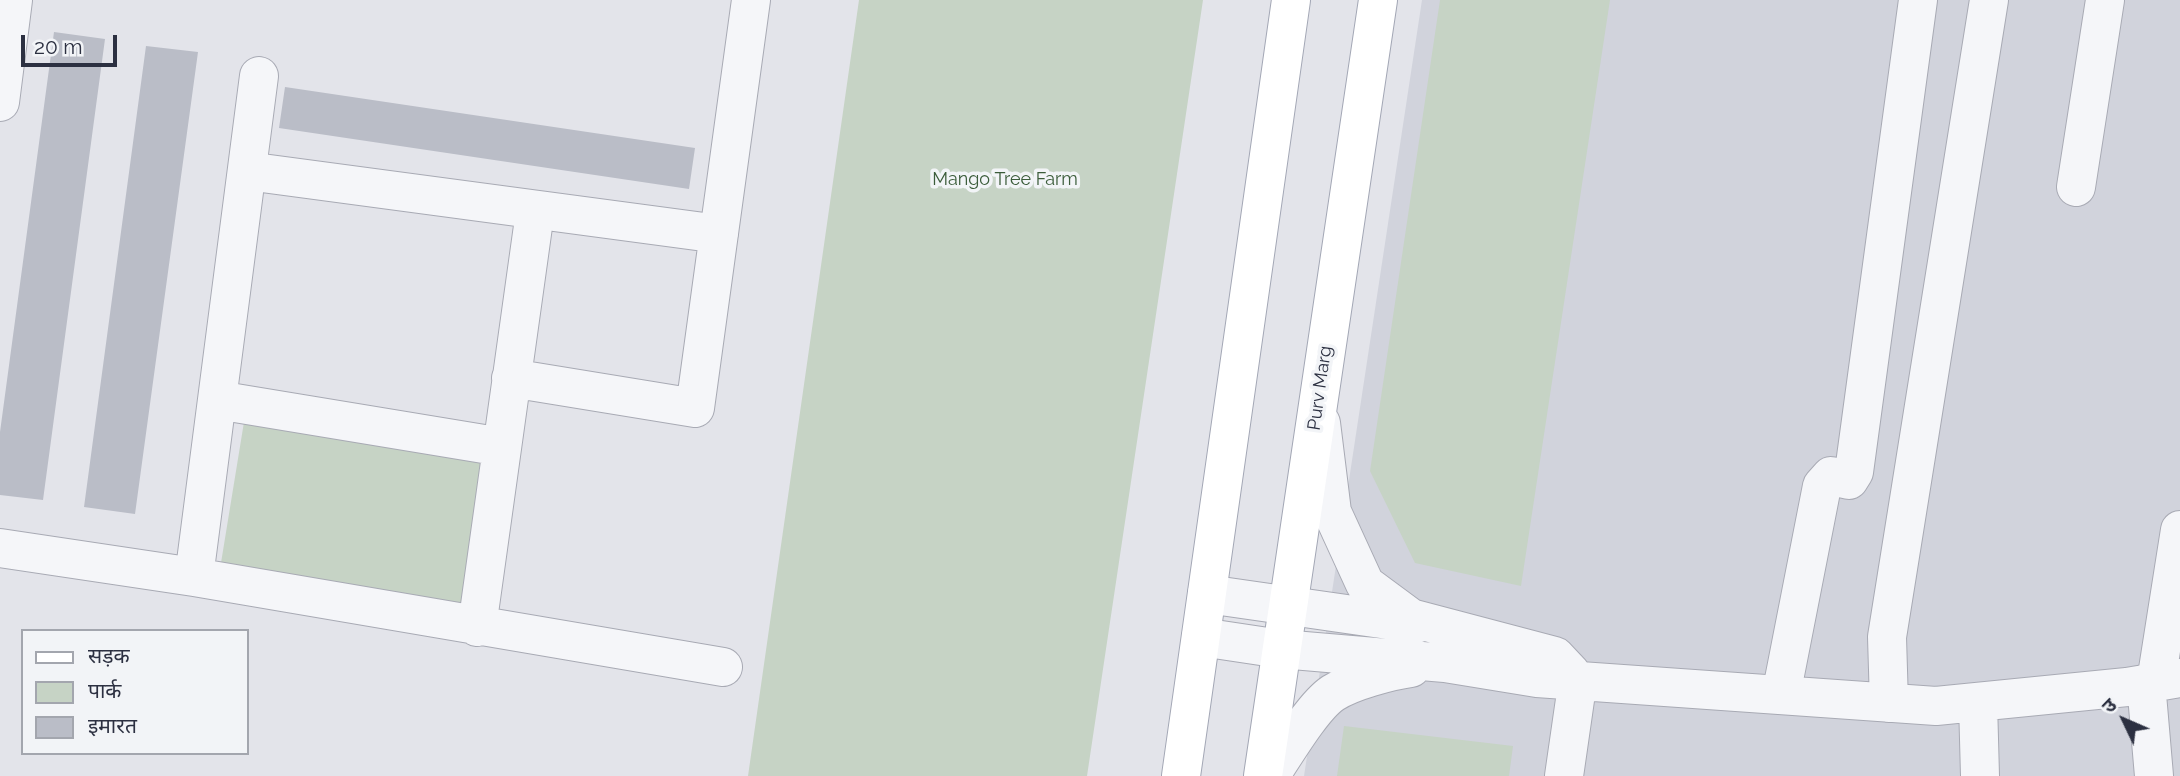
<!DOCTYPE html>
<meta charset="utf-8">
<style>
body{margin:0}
#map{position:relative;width:2180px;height:776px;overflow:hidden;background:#e3e4ea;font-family:Raleway,"Noto Sans Devanagari",sans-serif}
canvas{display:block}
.legend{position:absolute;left:21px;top:629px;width:228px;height:126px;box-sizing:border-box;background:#f2f4f7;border:2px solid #a3a6ae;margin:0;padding:9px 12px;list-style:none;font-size:21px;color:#2c3041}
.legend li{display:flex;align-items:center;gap:14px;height:35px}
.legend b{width:35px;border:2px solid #a3a6ae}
.north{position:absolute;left:2089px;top:685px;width:70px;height:70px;-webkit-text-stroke:5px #f2f4f7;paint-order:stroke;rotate:314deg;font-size:19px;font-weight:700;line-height:28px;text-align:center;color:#2c3041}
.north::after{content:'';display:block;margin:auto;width:24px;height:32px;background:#2c3041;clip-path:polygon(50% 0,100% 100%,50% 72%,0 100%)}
.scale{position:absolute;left:21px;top:35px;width:96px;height:32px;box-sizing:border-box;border:4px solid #2c3041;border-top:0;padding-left:9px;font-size:21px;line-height:24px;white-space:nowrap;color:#2c3041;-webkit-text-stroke:5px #f2f4f7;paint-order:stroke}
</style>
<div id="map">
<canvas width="2180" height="776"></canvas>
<ul class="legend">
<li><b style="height:9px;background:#fff"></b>सड़क</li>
<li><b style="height:19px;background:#c6d3c5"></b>पार्क</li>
<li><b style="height:19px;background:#babdc7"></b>इमारत</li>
</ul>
<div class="north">उ</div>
<div class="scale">20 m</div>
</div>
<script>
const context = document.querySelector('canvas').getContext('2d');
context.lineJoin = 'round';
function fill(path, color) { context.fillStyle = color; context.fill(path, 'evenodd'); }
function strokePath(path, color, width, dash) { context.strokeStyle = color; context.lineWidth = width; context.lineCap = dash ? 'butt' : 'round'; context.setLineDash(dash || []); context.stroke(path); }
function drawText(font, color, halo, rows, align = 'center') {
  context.font = font + ' Raleway,sans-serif'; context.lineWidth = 7; context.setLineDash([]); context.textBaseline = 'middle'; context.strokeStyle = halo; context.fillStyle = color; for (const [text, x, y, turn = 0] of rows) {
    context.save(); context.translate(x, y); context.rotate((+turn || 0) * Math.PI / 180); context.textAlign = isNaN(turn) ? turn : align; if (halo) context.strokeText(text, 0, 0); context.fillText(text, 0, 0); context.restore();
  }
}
fill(new Path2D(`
 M1422,0H2180V776H1304Z`), '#d1d3dc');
fill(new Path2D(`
 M859,0H1203L1087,776H748Z
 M1440,0H1610L1521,586L1415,563L1370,471Z
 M244,422L484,459L461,607L220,569Z
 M1344,726L1513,746L1509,776H1337Z`), '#c6d3c5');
fill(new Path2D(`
 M54,32L105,39L43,500L0,495V432Z
 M146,46L198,52L135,514L84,507Z
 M285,87L695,148L689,189L279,128Z`), '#babdc7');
const minor = new Path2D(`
 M0,102L13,0
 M247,171L719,234
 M2076,187L2105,0
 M511,378L695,408L751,0
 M217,400L502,447
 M1321,423L1332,512L1365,584L1411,618L1555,656L1571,673
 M0,548L194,577L723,667
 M194,577L259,76
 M1207,594L1416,624
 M477,627L535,212
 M1201,637L1281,649L1445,663L1537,678L1936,706L2127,687L2180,678
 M2156,682L2180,530
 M2146,683L2154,776
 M1781,695L1822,486L1831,476L1849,480L1854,472L1918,0
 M1978,702L1980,776
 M1889,703L1887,637L1989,0
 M1270,776C1285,754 1312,707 1333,693C1352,681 1390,671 1411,668
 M1564,776L1578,679`);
const major = new Path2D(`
 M1181,776L1291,0
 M1263,776L1378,0`);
strokePath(minor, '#a8aab4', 40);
strokePath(major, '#a3a7b5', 40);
strokePath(minor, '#f5f6f9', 38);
strokePath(major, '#fff', 38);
drawText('18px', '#3b5c3a', '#f2f4f7', [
 ["Mango Tree Farm",1005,180]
]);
drawText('18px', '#2c3041', '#f2f4f7', [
 ["Purv Marg",1320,388,-82]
]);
</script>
